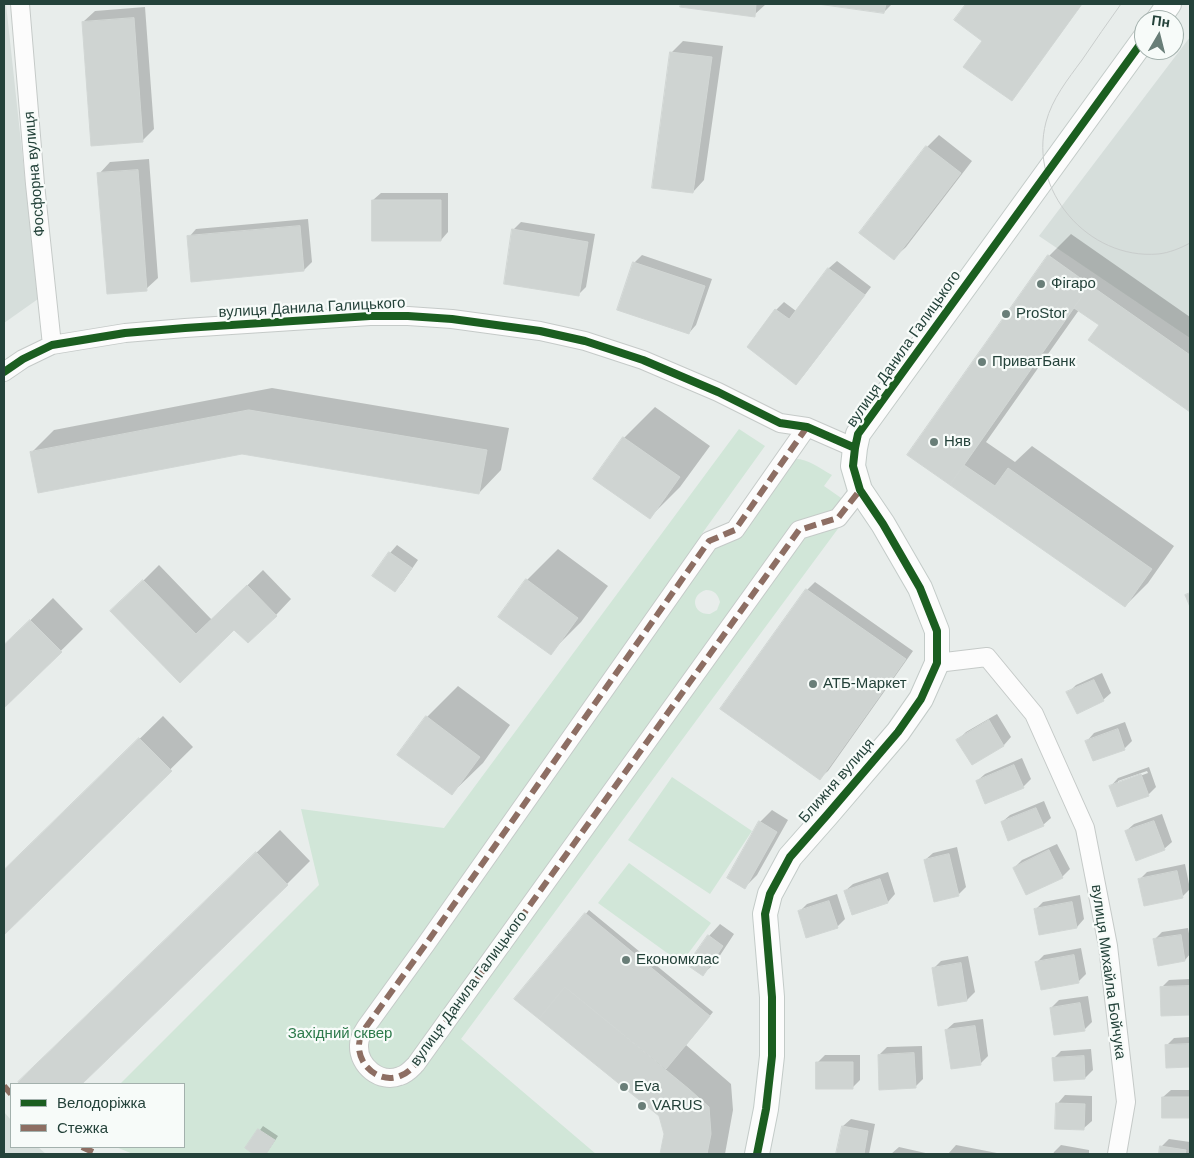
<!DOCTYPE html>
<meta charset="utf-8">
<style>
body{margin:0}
#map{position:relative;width:1194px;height:1158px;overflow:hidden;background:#e8edeb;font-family:Arial,sans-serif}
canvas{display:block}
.frame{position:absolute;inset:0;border:5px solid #24423a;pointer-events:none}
.legend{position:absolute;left:10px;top:1083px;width:175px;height:65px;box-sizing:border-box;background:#f7fbf9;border:1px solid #a3b1ad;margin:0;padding:6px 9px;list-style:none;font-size:15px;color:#24423a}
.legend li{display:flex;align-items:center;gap:10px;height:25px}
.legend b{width:25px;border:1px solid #a3b1ad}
.north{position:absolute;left:1134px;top:10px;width:50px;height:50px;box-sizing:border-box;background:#f7fbf9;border:1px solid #a3b1ad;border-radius:50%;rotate:8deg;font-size:14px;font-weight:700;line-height:20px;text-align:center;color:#24423a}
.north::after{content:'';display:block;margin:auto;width:18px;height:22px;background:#697e78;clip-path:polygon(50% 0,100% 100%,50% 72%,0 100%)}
</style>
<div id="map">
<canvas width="1194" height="1158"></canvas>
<div class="frame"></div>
<ul class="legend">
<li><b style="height:6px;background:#1b5e20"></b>Велодоріжка</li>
<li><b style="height:6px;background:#8d6e63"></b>Стежка</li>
</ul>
<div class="north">Пн</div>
</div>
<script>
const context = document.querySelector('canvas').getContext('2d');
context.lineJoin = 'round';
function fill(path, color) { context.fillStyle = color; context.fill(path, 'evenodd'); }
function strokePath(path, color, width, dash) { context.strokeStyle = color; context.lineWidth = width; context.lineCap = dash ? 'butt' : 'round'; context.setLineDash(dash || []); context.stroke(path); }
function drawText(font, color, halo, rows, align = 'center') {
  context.font = font + ' Arial,sans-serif'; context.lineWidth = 4.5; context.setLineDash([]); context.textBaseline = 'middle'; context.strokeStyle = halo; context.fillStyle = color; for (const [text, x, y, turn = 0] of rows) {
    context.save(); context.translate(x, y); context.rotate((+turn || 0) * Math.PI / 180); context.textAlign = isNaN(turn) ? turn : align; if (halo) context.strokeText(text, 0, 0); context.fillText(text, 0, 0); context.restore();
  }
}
fill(new Path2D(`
 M4,4H6L38,299L4,323Z
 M1190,37V338L1039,236Z
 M4,1112L11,1120V1147H38L46,1154H4Z`), '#d6dedb');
fill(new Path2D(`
 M739,429L765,446L701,535L709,541L735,530L792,459C806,457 819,468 832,475L824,486L854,507L461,1039L596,1154H133L116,1147H184V1084H120L319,885L301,809L444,828ZM706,590C714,590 718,594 720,602L717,610L710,614C693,615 689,595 706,590Z
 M672,777L752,831L710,894L628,840Z
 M629,863L711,923L681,963L598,903Z`), '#d1e6d8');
fill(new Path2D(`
 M682,4H766L754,15L682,6Z
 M823,4H892L884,12Z
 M968,4H1082L1015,96L984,40L956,20Z
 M145,7L154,129L142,141L83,22L95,11Z
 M683,41L723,46L704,180L693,192L671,53Z
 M939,135L972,161L906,247L894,258L927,147Z
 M149,159L158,278L146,289L99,174L110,162Z
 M381,193H448V232L441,240L373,200Z
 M308,219L312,262L304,270L189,237L196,229Z
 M521,222L595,234L586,287L578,295L513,230Z
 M1071,234L1190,317V410L1090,340L1100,325L1079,310L986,442L1015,462L1032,446L1174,546L1148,583L1125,606L909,454L1049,256Z
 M642,255L712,279L696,325L689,333L634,263Z
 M837,261L871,287L803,376L796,383L748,347L776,310L784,302L796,311L829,268Z
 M272,388L509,428L501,470L479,493L242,453H31L54,430Z
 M655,407L710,446L680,487L650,517L624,438Z
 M397,545L418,560L402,583L394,590L390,553Z
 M558,549L608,586L581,622L550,653L527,580Z
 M159,565L212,620L263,570L291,599L276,615L234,628L180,681L128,596Z
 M815,582L913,651L828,771L820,778L722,709L807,590Z
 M53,598L83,629L4,707V646Z
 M1102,673L1111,693L1103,700L1068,693L1076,685Z
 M458,686L510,725L483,763L452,793L427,717Z
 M997,714L1011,737L1004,745L972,763L958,740L966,732Z
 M163,716L193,747L4,933V871Z
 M1125,722L1132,741L1124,749L1087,741L1094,733Z
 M1022,758L1031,779L1023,787L977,781L985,774Z
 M1149,767L1156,787L1148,795L1111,786L1118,778ZM1147,771L1148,773L1118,784V781Z
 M1044,801L1051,818L1043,825L1002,822L1010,815Z
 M772,810L788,820L757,875L745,887L760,822Z
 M1162,814L1172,842L1164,849L1126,831L1134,824Z
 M280,830L310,861L287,884L80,1084H22L19,1082L42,1059Z
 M1057,844L1070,869L1062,877L1014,868L1022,860Z
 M957,847L966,887L958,895L925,860L933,853Z
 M1185,864L1190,889L1182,897L1140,879L1147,872Z
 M888,872L895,894L888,902L845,891L853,884Z
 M837,894L845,919L837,927L799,912L807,904Z
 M1080,895L1084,919L1077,927L1035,910L1043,902Z
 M589,910L713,1012L686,1045L731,1084L733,1110L725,1154H661L665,1134L660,1115L516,999Z
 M720,924L734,934L715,963L703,974L709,936Z
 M1188,928L1190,939V954L1185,960L1159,964L1154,940L1162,932Z
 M1081,948L1086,974L1078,982L1037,962L1044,955Z
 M968,956L975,992L967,1000L939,1004L933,969L941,961Z
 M1190,979V1014L1162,1015L1161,988L1169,980Z
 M1088,996L1092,1022L1084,1030L1051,1008L1059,1000Z
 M983,1019L988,1056L980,1064L946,1030L954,1023Z
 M1190,1037V1066L1168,1067L1167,1045L1174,1038Z
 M922,1046L923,1079L915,1087L879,1055L887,1047Z
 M1091,1049L1093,1070L1085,1078L1054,1058L1061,1051Z
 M825,1055H860V1080L853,1087L817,1063Z
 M1171,1090H1190V1117L1163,1097Z
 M1065,1095L1092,1096V1121L1084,1128L1057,1127L1058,1103Z
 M851,1119L875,1124L869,1154H837L843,1126Z
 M263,1126L278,1136L266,1154H255L247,1148Z
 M1169,1139L1190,1142V1154H1160L1161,1147Z
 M956,1145L997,1153V1154H948Z
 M1061,1145L1089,1150V1154H1053L1054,1152Z
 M899,1147L930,1154H891Z`), '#0003');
const building = new Path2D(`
 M681,4H756L755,17L680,7Z
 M818,4H886L884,13Z
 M966,4H1082L1012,101L963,67L982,41L954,20Z
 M134,18L143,142L91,146L82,22Z
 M670,52L712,57L693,193L652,188Z
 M926,146L961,173L894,260L859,233Z
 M138,170L147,291L107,294L97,173Z
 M372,200H441V241H372Z
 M300,226L304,271L191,282L187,236Z
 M512,229L588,242L579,296L504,284Z
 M1048,255L1090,285L950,485L907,455Z
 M633,262L705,286L689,334L617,310Z
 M828,268L865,295L796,385L747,347L775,309L789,319Z
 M1090,285L1190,355V412L1088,340L1099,325L1074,308Z
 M249,410L487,450L479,494L242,454L38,493L30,452Z
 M623,437L680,477L650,519L593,479Z
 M964,465L995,486L1008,468L1152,569L1125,607L950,485Z
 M389,552L412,568L395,592L372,576Z
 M526,579L578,618L551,655L498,617Z
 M143,580L196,634L247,585L277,616L248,643L234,630L180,683L110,611Z
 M806,589L906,659L820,780L720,709Z
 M1190,593V607L1185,595Z
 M30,620L62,652L4,708V645Z
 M1094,680L1104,701L1077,714L1066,692Z
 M426,716L480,757L452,795L397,755Z
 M989,720L1004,746L972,765L956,740Z
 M1118,729L1125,750L1093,761L1085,741Z
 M139,738L172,771L4,935V870Z
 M1014,765L1024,788L985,804L976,781Z
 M1141,774L1149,796L1117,807L1109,786Z
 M1036,808L1044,826L1008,841L1001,822Z
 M759,821L777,832L745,889L727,878Z
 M1154,821L1165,850L1136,861L1125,831Z
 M1049,850L1063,878L1026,895L1013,868Z
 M256,852L288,885L82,1084H20L18,1082Z
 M949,854L959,896L934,902L924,860Z
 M1177,871L1183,898L1144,906L1138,879Z
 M880,879L888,903L852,915L844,891Z
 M829,901L838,928L806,938L798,911Z
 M1072,902L1077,928L1039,935L1034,909Z
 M585,913L710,1016L666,1069L565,987L539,1019L514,999Z
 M708,935L723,946L703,976L687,965Z
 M1181,935L1185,961L1158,966L1153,939Z
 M1074,955L1079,983L1041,990L1035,962Z
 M961,963L967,1001L938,1006L932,968Z
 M1190,986V1015L1161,1016L1160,987Z
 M565,987L689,1089L709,1107L711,1134L707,1154H660L664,1134L659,1116L539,1019Z
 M1080,1003L1085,1031L1054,1035L1050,1008Z
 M975,1026L981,1065L951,1069L945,1030Z
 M1190,1044V1067L1166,1068L1165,1045Z
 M914,1053L916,1088L879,1090L878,1055Z
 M1084,1056L1085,1079L1054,1081L1052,1058Z
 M816,1062H853V1089H816Z
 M1162,1097H1190V1118H1162Z
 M1056,1103L1085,1104L1084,1130L1055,1129Z
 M842,1126L868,1131L864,1154H836Z
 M258,1129L275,1140L266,1154H253L245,1148Z
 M1160,1146L1186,1150L1185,1154H1159Z`);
fill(building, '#cfd4d2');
strokePath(building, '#d1d6d4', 1);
const street = new Path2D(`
 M20,4L35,184L52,345
 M4,372L23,359L52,345L125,333L185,328L370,316H408L452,319L540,331L585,341L643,360L718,392L780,423L807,427L855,448
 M807,427L735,530L709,541L426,944L366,1027C362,1033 359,1038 359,1045C358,1066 380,1084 400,1076C407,1074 411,1069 416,1064L799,530L838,518L860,490
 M937,663L987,657L1034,714L1085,828L1108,946L1126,1102L1117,1154`);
const secondary = new Path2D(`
 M1158,20L1169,4
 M757,1154L766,1109L772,1056V997L765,914L770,894L790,857L827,815L898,732L921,699L937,663V631L920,588L883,524L860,490L853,466L855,448L858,434L1144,39`);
strokePath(street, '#c5cac8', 20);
strokePath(secondary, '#c3cbc8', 26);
strokePath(street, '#fcfcfc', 18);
strokePath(secondary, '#fcfcfc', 24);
strokePath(new Path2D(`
 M1121,4C1108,22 1095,41 1082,60C1068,79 1052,99 1046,122C1028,190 1088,260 1158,254C1169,253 1181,248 1190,243`), '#c9cdcc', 1);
strokePath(new Path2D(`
 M807,427L735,530L709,541L426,944L366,1027C362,1033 359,1038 359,1045C358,1066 380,1084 400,1076C407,1074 411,1069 416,1064L799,530L838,518L860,490
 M4,1086L11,1094
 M82,1147L97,1154`), '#8d6e63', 6, [12, 6]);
strokePath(new Path2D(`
 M4,372L23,359L52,345L125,333L185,328L370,316H408L452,319L540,331L585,341L643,360L718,392L780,423L807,427L855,448
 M757,1154L766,1109L772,1056V997L765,914L770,894L790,857L827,815L898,732L921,699L937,663V631L920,588L883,524L860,490L853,466L855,448L858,434L1144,39`), '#1b5e20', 8);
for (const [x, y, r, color] of [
 [1041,284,5,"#697e78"],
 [1006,314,5,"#697e78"],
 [982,362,5,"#697e78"],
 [934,442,5,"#697e78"],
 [813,684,5,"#697e78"],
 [626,960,5,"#697e78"],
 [624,1087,5,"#697e78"],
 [642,1106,5,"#697e78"]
]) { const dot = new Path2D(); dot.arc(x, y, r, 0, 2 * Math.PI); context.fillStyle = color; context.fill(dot); strokePath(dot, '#f7fbf9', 2); }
drawText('15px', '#24423a', '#f7fbf9', [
 ["Фосфорна вулиця",35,174,-95],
 ["вулиця Данила Галицького",312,308,-3],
 ["вулиця Данила Галицького",904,349,-55],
 ["Ближня вулиця",837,781,-49],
 ["вулиця Михайла Бойчука",1108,972,82],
 ["вулиця Данила Галицького",469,989,-54]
]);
drawText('15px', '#24423a', '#f7fbf9', [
 ["Фігаро",1051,284],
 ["ProStor",1016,314],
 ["ПриватБанк",992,362],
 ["Няв",944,442],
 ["АТБ-Маркет",823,684],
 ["Економклас",636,960],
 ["Eva",634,1087],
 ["VARUS",652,1106]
], 'left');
drawText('15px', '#2d7a4b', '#f7fbf9', [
 ["Західний сквер",340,1034]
]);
</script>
